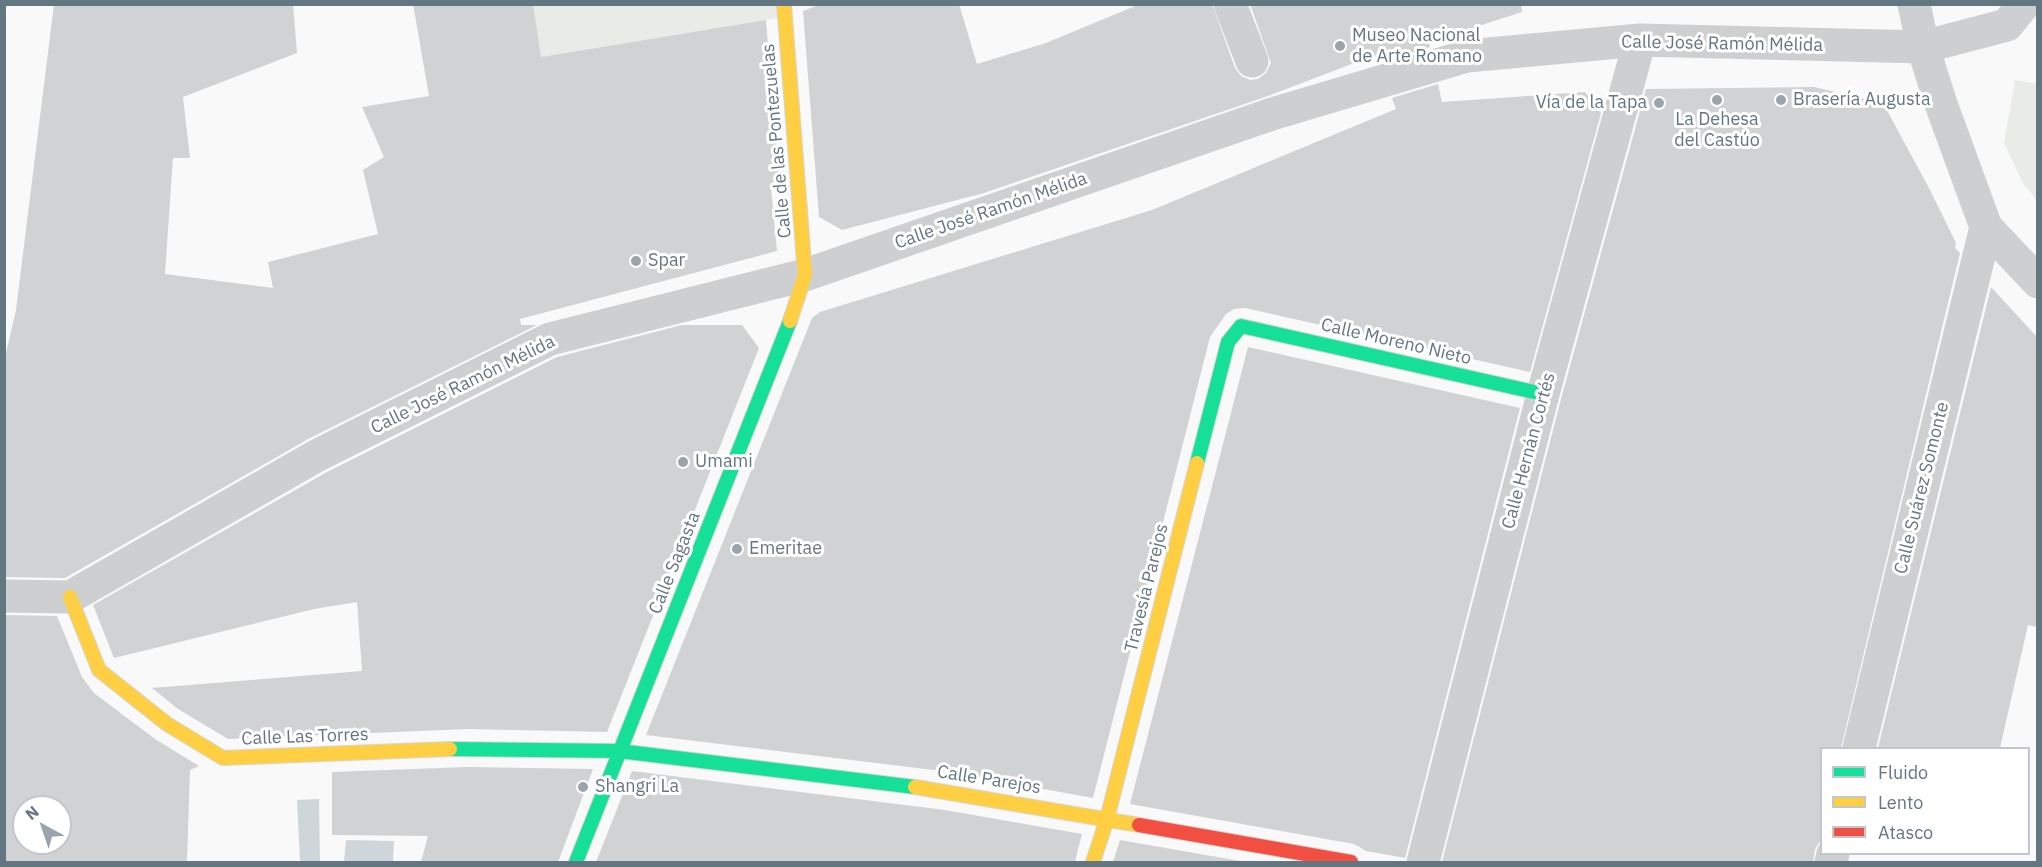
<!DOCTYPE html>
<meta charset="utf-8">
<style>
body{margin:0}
#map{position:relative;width:2042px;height:867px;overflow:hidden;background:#f9f9f9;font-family:"IBM Plex Sans",sans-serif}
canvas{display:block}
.frame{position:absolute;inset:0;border:6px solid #657683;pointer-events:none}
.legend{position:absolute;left:1820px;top:747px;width:210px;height:108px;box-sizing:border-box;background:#fff;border:2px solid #c1c8cd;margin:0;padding:8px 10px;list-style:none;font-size:18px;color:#657683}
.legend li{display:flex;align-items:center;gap:12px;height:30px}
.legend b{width:30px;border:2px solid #c1c8cd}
.north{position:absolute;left:12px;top:795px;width:60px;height:60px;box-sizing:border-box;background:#fff;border:2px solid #c1c8cd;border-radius:50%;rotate:320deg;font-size:16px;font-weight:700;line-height:24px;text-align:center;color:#657683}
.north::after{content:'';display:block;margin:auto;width:21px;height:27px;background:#99a4ac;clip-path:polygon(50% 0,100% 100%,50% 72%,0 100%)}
</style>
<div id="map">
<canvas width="2042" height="867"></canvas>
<div class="frame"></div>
<ul class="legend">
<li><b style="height:8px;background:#16e098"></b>Fluido</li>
<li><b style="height:8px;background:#ffcf43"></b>Lento</li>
<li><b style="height:8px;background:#f24e42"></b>Atasco</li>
</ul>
<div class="north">N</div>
</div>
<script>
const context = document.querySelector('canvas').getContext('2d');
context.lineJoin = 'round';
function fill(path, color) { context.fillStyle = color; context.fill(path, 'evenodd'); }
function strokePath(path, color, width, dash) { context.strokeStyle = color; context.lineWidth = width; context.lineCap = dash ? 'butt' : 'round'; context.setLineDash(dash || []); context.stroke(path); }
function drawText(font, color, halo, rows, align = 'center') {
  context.font = font + ' "IBM Plex Sans",sans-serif'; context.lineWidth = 6; context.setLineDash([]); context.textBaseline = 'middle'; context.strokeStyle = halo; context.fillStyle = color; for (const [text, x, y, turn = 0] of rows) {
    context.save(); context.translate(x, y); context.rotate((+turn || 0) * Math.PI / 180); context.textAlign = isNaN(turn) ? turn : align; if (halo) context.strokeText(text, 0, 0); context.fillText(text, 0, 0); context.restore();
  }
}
fill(new Path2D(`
 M533,5H784L785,17L541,57Z
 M2015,80L2037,84V200L2024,185L2004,143Z`), '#e8ebe6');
fill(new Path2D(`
 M319,799L320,862H300L297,800Z
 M346,840L394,841L393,862H344Z`), '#ced6d9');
fill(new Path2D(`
 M54,4H293L297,53L183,97L190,158H173L165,274L273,288L268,262L378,234L363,170L384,157L362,107L429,96L413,4H533L541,57L766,20L780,193L771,188L777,251L520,319L521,325H537L310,438L65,578L4,577V362L16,310Z
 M821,4H959L977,64L1046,43L1140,4H1212L1235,68L1241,76L1250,80L1258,79L1266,73L1271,63L1250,4H1521L1522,12L1429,42L1430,47L1378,63L1375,55L1268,96L984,193L842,230L819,217L803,11Z
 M1438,84L1442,102L1585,92L1601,113L1530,372L1245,308L1234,309L1226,314L1210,337L1093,798L950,772L646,735L812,318L820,312L1152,210L1396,109L1392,98Z
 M1814,87L1883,103L1930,190L1956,243L1955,248L1960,253L1841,748H1821V840L1815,849L1813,862H1442L1561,399L1646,89Z
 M1991,287L2037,337V627L2028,625L2000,748H1878Z
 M682,325H742L759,348L607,732L467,729L228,739L178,709L152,688L362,671L357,602L314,609L114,658L93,605L327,472L557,357Z
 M1248,347L1520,408L1405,858L1366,851L1354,844L1130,804Z
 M4,615L57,616L82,677L94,693L155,739L199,766L190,770L187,862H4ZM24,807H60V843H24Z
 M468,767L593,769L558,862H421L428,836L332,835V772Z
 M632,771L945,810L1082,834L1075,862H596Z
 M1120,840L1246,862H1113Z`), '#d0d2d3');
const fast = new Path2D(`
 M1197,463L1228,342L1241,326L1543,394
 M450,749L619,751L915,787
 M576,862L790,321`);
const slow = new Path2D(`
 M784,4L805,275L790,321
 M70,597L99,670L167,724L223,758L450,749
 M915,787L1139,825
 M1093,862L1107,819L1197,463`);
const jam = new Path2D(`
 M1139,825L1351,862`);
strokePath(fast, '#d5d6d7', 16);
strokePath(slow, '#d5d6d7', 16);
strokePath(jam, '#d5d6d7', 16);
strokePath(new Path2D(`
 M1230,4L1252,61
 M1914,4L1923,47L1941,104L1986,227L2038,282
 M4,596L70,597L318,455L550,339L805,275L1272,114L1467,56L1640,40L1923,47L2007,25L2024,4
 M1859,748L1986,227
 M1423,862L1543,394L1640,40
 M1831,862L1833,854`), '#cecfd0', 33);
strokePath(fast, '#16e098', 14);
strokePath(slow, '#ffcf43', 14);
strokePath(jam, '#f24e42', 14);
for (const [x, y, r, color] of [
 [1340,46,6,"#99a4ac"],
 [1717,100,6,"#99a4ac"],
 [1781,100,6,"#99a4ac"],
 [1659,103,6,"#99a4ac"],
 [636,261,6,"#99a4ac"],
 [683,462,6,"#99a4ac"],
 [737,549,6,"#99a4ac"],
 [583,787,6,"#99a4ac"]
]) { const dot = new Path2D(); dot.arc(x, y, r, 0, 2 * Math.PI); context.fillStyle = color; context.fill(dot); strokePath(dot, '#fff', 2); }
drawText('18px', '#657683', '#fff', [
 ["Museo Nacional",1352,36],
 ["de Arte Romano",1352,57],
 ["Brasería Augusta",1793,100],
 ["Vía de la Tapa",1647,103,"right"],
 ["La Dehesa",1717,120,"center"],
 ["del Castúo",1717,141,"center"],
 ["Spar",648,261],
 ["Umami",695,462],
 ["Emeritae",749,549],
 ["Shangri La",595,787]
], 'left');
drawText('18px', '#657683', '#fff', [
 ["Calle José Ramón Mélida",1722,44,1],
 ["Calle de las Pontezuelas",777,141,-95],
 ["Calle José Ramón Mélida",991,211,-19],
 ["Calle Moreno Nieto",1396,342,13],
 ["Calle José Ramón Mélida",463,385,-26],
 ["Calle Hernán Cortés",1529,451,-75],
 ["Calle Suárez Somonte",1922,488,-76],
 ["Calle Sagasta",675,563,-68],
 ["Travesía Parejos",1147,588,-76],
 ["Calle Las Torres",305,737,-2],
 ["Calle Parejos",989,780,9]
]);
</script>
